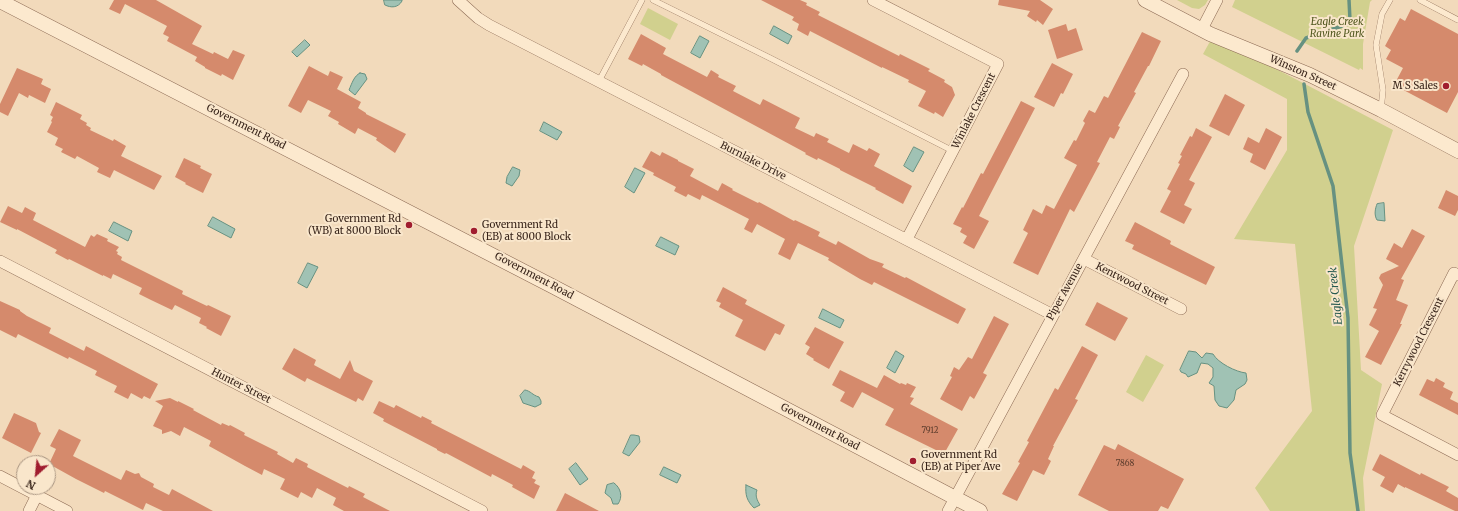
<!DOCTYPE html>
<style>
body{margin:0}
#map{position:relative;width:1458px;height:511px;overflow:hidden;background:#f2dabb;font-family:Merriweather,serif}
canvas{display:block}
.north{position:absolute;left:16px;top:455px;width:40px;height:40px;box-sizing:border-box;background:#f9e6cb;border:1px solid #ac9884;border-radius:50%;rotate:207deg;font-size:11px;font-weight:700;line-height:16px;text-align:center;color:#38241a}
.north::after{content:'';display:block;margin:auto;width:14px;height:18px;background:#a01d2f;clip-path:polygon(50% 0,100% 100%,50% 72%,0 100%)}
</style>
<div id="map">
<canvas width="1458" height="511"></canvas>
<div class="north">N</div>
</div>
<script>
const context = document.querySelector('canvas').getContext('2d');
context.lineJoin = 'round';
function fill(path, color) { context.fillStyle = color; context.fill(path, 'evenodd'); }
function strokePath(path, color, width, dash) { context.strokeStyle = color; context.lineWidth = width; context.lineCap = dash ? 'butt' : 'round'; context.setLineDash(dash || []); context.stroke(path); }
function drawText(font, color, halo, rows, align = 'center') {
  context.font = font + ' Merriweather,serif'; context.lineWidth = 4; context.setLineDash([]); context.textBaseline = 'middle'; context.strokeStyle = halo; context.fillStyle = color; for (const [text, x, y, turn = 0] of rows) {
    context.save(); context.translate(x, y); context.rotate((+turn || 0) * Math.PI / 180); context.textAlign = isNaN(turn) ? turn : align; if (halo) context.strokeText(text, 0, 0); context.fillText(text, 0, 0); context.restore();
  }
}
fill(new Path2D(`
 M1177,0H1208L1205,5L1199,9L1192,8Z
 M1235,0H1372L1370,2L1363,44V70L1360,68L1359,70L1232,7Z
 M648,8L678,24L670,40L640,24Z
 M1213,36L1393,130L1354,246L1361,370L1382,384L1363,478L1365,511H1270L1255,488L1312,411L1295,244L1234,239L1287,150V99L1203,54Z
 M1146,355L1164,365L1143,402L1126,392Z`), '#d1d08e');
const water = new Path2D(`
 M384,0H402V1C398,8 391,8 385,5Z
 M774,26L792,36L788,44L770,34Z
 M700,36L709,41L700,58L691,53Z
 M305,40L310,45L297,57L292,52Z
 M360,73L365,74L367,79L355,95L349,90C352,83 354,76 360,73Z
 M544,122L562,132L557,140L540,131Z
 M914,147L924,152L913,172L904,166Z
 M513,167L520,170L519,176L512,186L506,183L507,177Z
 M635,168L645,173L634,193L625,187Z
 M1384,203L1385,221L1377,220C1374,215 1375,209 1377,204Z
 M213,217L235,229L231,238L208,226Z
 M114,222L132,231L128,241L109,231Z
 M661,237L679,246L675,255L656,246Z
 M308,263L318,267L307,288L298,283Z
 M823,309L844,320L840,328L819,318Z
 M896,351L904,356L895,373L887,368Z
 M1189,351L1196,352L1202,358L1206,353L1213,354C1218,363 1236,372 1246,373L1247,380L1245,384L1236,390L1234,400L1227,408L1219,406L1215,400L1214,386L1209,383L1213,377V368L1208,364L1201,363L1197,373L1188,377L1186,374L1181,372L1180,370Z
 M525,390C531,391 532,395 539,397L541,401V404L535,407L523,403L520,396Z
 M631,435H634L639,436L640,442L629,456L623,453Z
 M576,463L588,479L580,485L569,469Z
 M664,467L681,475L677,483L660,475Z
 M614,483C621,488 623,497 618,504H613L611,498L605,493L607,485Z
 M746,485L757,490C755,496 757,500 760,505L754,508C747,501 745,495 746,485Z`);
fill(water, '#a0c2b4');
strokePath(water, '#669181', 1);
strokePath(new Path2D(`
 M1297,51L1306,38L1348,24L1350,20L1349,0
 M1304,84L1308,112L1333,186L1348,318L1350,453L1358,511`), '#669181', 3.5);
fill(new Path2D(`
 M114,0H156L202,26L192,44L213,54L214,52L228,59L233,50L245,55L233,80L222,74L221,76L205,68V67L195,61L197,57L167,41L169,37L163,34L167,26L125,4L120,14L109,9Z
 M761,0H800L807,3L806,5L820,12L818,15L899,56L900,54L930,69L928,71L945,80L944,82L952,87L955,95L943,117L935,112L934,114L918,106L926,91L908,82L909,80L882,67V68L810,31L808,36L797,30L799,24L792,20L794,17Z
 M999,0H1040L1053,9L1043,25L1037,20L1036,22L1027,16L1030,11L998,5Z
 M1411,9L1458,34V92L1447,113L1394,85L1403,68L1386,59L1391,50L1385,46L1400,18L1405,21Z
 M1066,24L1068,31L1076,28L1083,50L1057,59L1048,30Z
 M1142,32L1161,41L1149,66H1148L1134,92L1136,93L1118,126L1120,127L1114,139L1110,137L1097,162L1100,163L1074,212L1070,209L1038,275L1013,263L1028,233L1023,230L1033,209L1042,214L1046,205L1054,209L1077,165L1064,158L1074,140L1076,141L1085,123L1083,121L1089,110L1095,113L1104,96L1108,98Z
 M641,34L666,48L663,54L707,77L711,70L719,75L718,77L736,86L733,91L760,105L763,99L800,118L795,128L814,137L816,133L829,139L827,142L849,153L853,144L867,151L869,148L880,154L874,166L912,186L903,204L875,189L876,188L840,170V169L818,158L817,160L805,154L806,153L661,75V74L643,64L642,66L628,59Z
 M1052,63L1073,74L1063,94L1061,93L1054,107L1034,97Z
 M309,66L328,76L330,71L343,77L337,89L361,102L358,108L366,113V114L406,134L395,153L376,140L377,138L358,128L355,134L338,124L339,122L328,116L331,111L308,100L301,113L288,106Z
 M17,68L43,79L41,84L51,89L45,103L29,95L28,98L19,93L8,116L0,112V104Z
 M1225,94L1245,105L1229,136L1209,126Z
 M1021,101L1035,108L979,216L989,221L974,249L963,243L967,236L960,232L962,228L953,224L962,207L963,208L981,173L983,174Z
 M56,102L82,115L80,119L87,123L86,125L91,128L90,130L113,141L114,139L126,146L121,156L162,176L154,190L114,170L110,178L97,172L99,168L77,156L75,159L61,152L63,149L55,145L58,138L47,132L52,122L51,121L53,117L50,115Z
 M1196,128L1212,137L1189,180L1195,183L1184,205L1192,209L1184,224L1160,212L1171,191L1167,189L1180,164L1178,163L1182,156L1180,155L1190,136L1192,137Z
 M1266,128L1282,137L1265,170L1250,162L1253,154L1243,149L1248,137L1259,143Z
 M651,151L660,156L662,152L678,160V161L694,169L690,176L718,191L722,183L733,189L732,190L758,203L759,202L794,221L795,220L820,232L818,236L836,245L838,241L870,259L884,264L882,267L905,278L906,277L966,309L958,324L874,282L872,285L860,279L828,260L829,258L798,243L790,260L778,254L785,239L757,224L752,233L744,229L749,219L702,195L700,200L688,194L686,197L674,191L676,187L653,175L654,173L642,167Z
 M184,158L201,166L200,168L212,174L203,193L185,184L186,183L175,177Z
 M1446,190L1458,196V210L1455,216L1438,208Z
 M8,206L22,213L25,207L36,213L33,220L85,247L91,235L94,237L97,234L108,239L107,241L119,247L116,251L118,252L117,254L122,257L121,260L183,291L182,294L207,306L208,305L231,316L221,336L206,328L207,327L199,323L201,318L175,305L172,310L151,300L139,294L142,288L113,274L111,279L103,275V276L69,259L68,260L55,253L57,250L17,229V230L0,222Z
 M1135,222L1171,241L1170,244L1215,267L1206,285L1132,249L1134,245L1125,241Z
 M1412,229L1425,236L1401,279L1404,280L1396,300L1408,305L1400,324H1402L1381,365L1365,357L1379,331L1369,325L1377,309L1373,308L1383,285L1379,278L1381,274L1399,266L1386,259L1394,243L1402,248Z
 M723,287L747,300L745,304L785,325L780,335L775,333L765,351L735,336L743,320L719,307L721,303L716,301Z
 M0,301L20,310V311L27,316L51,328L49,333L84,351L86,346L158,384L150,399L144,396L142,399L131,393L128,399L114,392L117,386L95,375L97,371L69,357L68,359L18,334L16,338L0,330Z
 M1097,302L1128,318L1115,341L1085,325Z
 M994,316L1009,324L983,373L987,375L974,399L970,396L962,411L940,399L952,377L950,376L954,367L959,370L968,357L972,359Z
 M815,327L844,342L829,369L813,360L814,359L806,354L810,347L805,344Z
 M1082,346L1098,355L1075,399L1078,400L1053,446H1054L1048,459L1051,461L1044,475L1033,470L1017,501L1002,494L1020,463L1018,462L1029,442L1027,441L1055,388L1058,390Z
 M294,348L316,360L314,365L340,379L350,360L354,371L373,381L363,401L358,398L356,402L350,399L307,378L305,382L282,369Z
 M840,370L877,388L884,375L900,384L901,383L906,385L907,383L916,387L910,397L914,398L910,404L958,429L944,454L885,425L894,409L862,392L853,408L840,401L845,392L832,385Z
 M1436,378L1445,383L1443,387L1453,392L1450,399L1458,403V415L1419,395L1427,379L1434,382Z
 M170,398L178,402V401L194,409L193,410L221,425L222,423L229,426L230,425L245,433L244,435L278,452L277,454L293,463L296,458L308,464L307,467L348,488L349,486L365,494L363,497L390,511H344L333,505L336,498L317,488L312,498L301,492L298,498L280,489L285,479L264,469L262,475L245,466L209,446L211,441L184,427L180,436L171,431L162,434V430L153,426L163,406L155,401Z
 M379,401L394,408L396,405L421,418L422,416L432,421L431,423L521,469L523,465L535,472L532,478L536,480L534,483L540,486L534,499L512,487L513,485L492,474L491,477L446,453L445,454L437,450V449L383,421L384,419L373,413Z
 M14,413L36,423L39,432L41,433L31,453L2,438Z
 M59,429L81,440L73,456L121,480L126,470L135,474L139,473L141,477L154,484L153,487L169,495L172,489L213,511H163L146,503L143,510L105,491L104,493L76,479L49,464L56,449L50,446Z
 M1118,444L1184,479L1168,509L1161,506L1158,511H1109L1078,495L1104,445L1115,450Z
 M1380,454L1420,475L1421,473L1449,487L1446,491L1458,498V511H1455L1405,487V488L1398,484L1393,493L1380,486L1385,477L1372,470Z
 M565,493L599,511H556Z`), '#d58a6c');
const service = new Path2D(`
 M653,0L770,58L953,151
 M1420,0L1458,20
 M599,81L642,0
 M1381,110L1383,90L1376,45L1382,14L1390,0`);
const minor = new Path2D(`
 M458,0L478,18L489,25L1053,315
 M873,0L998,64L907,239
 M1202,29L1217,0
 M1084,259L1181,309
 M0,261L482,511
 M1458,275L1454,273L1382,415L1458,455
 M0,476L67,511
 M29,511L37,495
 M948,511L1183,74`);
const tertiary = new Path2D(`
 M1145,0L1210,34L1310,75L1381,110L1458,151
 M0,1L554,287L980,511`);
strokePath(service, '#8b6953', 6);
strokePath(minor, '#8b6953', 12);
strokePath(tertiary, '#8b6953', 15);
strokePath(service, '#fce9ce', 5.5);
strokePath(minor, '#fce9ce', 11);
strokePath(tertiary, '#fce9ce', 14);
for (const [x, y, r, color] of [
 [1446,86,4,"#a01d2f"],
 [409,225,4,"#a01d2f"],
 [474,231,4,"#a01d2f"],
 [913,461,4,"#a01d2f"]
]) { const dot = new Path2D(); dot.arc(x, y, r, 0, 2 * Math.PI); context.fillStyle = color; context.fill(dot); strokePath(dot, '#f9e6cb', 1.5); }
drawText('8px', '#5f3e2e', null, [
 ["7912",930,431],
 ["7868",1125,464]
]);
drawText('italic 10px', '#50571e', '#f9e6cb', [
 ["Eagle Creek",1337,22],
 ["Ravine Park",1337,34]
]);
drawText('10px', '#38241a', '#f9e6cb', [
 ["Winston Street",1303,73,24],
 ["Winlake Crescent",974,111,-63],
 ["Government Road",246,127,27],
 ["Burnlake Drive",753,161,27],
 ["Government Road",534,276,28],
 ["Kentwood Street",1132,284,27],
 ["Piper Avenue",1065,292,-61],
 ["Kerrywood Crescent",1419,342,-63],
 ["Hunter Street",241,386,27],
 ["Government Road",820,427,28]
]);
drawText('10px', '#38241a', '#f9e6cb', [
 ["M S Sales",1438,86],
 ["Government Rd",401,219],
 ["(WB) at 8000 Block",401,231],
 ["Government Rd",482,225,"left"],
 ["(EB) at 8000 Block",482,237,"left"],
 ["Government Rd",921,455,"left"],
 ["(EB) at Piper Ave",921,467,"left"]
], 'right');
drawText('italic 11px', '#275a50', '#f9e6cb', [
 ["Eagle Creek",1336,296,-96]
]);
</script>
